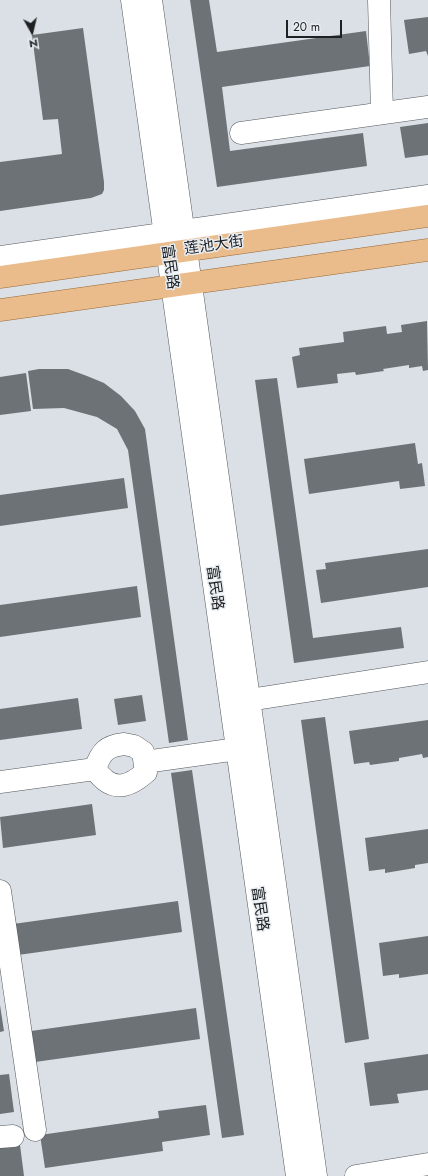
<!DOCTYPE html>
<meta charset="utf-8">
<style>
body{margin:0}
#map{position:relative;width:428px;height:1176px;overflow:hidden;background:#dae0e5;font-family:Jost,sans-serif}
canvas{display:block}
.north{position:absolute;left:12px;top:12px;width:40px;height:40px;-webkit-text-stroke:3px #e8edf2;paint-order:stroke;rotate:172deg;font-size:11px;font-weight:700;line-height:16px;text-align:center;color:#1e2022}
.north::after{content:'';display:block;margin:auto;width:14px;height:18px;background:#1e2022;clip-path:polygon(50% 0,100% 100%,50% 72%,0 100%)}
.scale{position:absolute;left:286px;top:20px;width:56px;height:18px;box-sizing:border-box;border:2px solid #1e2022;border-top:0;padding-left:5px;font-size:12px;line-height:14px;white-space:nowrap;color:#1e2022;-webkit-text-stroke:3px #e8edf2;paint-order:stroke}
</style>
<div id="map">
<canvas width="428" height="1176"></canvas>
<div class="north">N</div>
<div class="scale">20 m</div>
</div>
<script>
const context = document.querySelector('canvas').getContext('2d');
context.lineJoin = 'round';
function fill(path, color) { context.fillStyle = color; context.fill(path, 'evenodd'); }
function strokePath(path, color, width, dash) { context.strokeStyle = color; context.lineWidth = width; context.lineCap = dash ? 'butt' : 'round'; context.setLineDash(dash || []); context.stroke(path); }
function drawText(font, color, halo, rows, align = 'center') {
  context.font = font + ' Jost,"Noto Sans SC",sans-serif'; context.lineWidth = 3; context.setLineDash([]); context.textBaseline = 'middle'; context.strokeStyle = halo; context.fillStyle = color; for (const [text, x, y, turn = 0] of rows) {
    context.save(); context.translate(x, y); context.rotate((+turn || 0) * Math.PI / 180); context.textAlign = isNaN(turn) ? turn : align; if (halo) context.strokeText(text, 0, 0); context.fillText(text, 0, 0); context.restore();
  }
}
fill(new Path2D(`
 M190,0H209L217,52L366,31L370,66L222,87L230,151L363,133L367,166L217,187Z
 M428,17V56L426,51L409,54L404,20Z
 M83,28L104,182V190L102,194L91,198L0,211V162L62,154L58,119L43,120L32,35Z
 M428,123V155L405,158L400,127Z
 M427,321L428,370L423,371L422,366L409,368V365L383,369L384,371L356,375L355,372L337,374L338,383L297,388L292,357L300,355L299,348L344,342L343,332L386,326L387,334L402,332L401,325Z
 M39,369H68L87,376L104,383L121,396L135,411L145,429L188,740L169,743L128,450L117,429L97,417L64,408L33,409L28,371Z
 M26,373L31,411L0,415V377Z
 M277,378L313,638L401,627L404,648L294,663L255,380Z
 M415,443L418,464L422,463L425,486L400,489L399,481L309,494L304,459Z
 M124,478L128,508L0,526V495Z
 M428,549V587L321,603L316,570L326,569L325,563Z
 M137,586L141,617L0,637V605Z
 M142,695L146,721L118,725L114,699Z
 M78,698L82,729L0,740V709Z
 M325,717L369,1039L345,1043L301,720Z
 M428,720V757L423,758L422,754L399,758V761L370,765L369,762L354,764L349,731Z
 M192,770L244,1135L222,1138L171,773Z
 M92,804L96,835L3,848L0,817Z
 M428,829V863L415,865V868L385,873V869L369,871L365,838Z
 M178,901L182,932L18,955L13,924Z
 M428,936V974L399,978V974L383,976L379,943Z
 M0,1005L4,1031L0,1032Z
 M196,1008L200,1039L35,1062L31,1031Z
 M428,1054V1090L397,1094L399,1103L370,1106L364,1063Z
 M9,1074L14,1112L0,1114V1075Z
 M206,1105L210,1135L162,1142L163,1151L45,1168L40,1135L159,1118L158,1111Z
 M20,1145L24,1176H0V1148Z`), '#6d7277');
const minor = new Path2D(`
 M132,0L297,1176
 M151,0L316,1176
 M379,0L382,113
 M241,133L428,107
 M0,257L428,196
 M249,700L428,672
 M124,744L134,746L143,752L146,772C127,789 111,792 95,769C101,752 106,746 124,744Z
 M145,762L237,749
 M0,782L95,769
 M0,891L35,1130
 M0,1137L13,1136
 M356,1176L428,1164`);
const major = new Path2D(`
 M0,277L428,216
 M0,310L428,250`);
strokePath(minor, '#53575c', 23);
strokePath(major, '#9a6834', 23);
strokePath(minor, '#fff', 22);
strokePath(major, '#eabc8b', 22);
drawText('15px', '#1e2022', '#e8edf2', [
 ["莲池大街",214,246,-8],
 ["富民路",169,267,82],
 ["富民路",214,588,82],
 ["富民路",259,909,82]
]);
</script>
